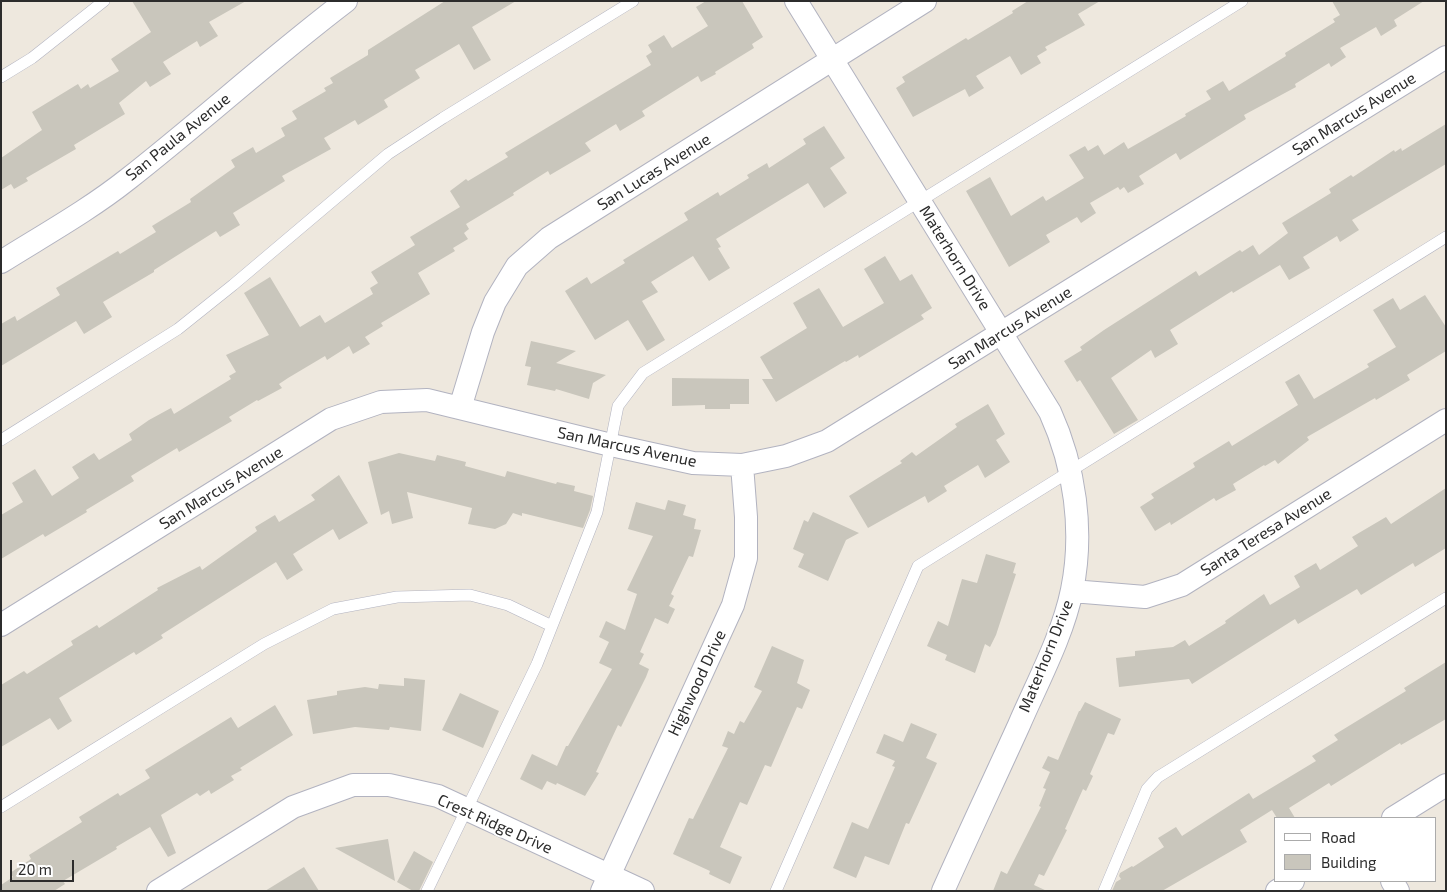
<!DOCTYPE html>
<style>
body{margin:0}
#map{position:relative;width:1447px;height:892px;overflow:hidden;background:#eee8de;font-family:"Exo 2",sans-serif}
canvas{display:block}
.frame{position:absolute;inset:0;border:2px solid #2c2c2c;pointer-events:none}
.legend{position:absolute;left:1274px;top:817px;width:162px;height:65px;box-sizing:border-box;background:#fff;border:1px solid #ababab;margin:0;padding:6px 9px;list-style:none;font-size:15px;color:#2c2c2c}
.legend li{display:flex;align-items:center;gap:10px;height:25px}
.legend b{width:25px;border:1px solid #ababab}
.scale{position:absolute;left:10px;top:860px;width:64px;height:22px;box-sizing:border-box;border:2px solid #2c2c2c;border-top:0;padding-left:6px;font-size:15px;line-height:18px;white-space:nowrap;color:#2c2c2c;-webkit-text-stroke:4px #fff;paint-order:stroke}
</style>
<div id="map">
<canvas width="1447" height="892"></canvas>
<div class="frame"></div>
<ul class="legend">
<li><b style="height:6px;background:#fff"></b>Road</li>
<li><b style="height:14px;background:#c9c6bc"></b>Building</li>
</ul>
<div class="scale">20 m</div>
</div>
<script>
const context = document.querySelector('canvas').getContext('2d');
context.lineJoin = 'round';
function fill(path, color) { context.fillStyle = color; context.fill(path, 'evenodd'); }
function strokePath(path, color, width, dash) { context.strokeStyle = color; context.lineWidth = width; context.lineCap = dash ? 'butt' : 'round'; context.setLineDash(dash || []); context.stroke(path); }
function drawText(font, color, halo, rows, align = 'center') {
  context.font = font + ' "Exo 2",sans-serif'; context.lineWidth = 4; context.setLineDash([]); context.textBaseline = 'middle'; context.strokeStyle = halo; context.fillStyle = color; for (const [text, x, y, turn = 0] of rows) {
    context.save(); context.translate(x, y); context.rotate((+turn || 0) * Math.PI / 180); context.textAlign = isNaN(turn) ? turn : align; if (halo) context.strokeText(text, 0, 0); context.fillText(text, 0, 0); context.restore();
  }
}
fill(new Path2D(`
 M132,1H246L209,22L218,36L200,47L197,41L163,62L171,74L150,87L146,81L119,103L125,114L74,145L76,149L26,178L28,181L14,189L11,184L1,190V158L42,130L32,112L78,84L81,89L88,84L90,88L119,71L111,59L151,32Z
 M445,1H516L472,27L491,60L474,70L459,44L415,70L420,78L384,100L388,107L358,125L355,120L324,138L331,149L282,176L285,181L233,213L240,225L220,237L216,231L154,270V272L103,302L112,317L84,334L76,321L1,366V324L15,316L17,321L60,295L56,288L118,251L120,254L156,232L152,226L191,202L190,199L235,167L231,160L253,147L256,153L285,136L281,128L297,119L292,111L326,91L324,88L333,83L330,78L368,55V50Z
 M706,1H742L763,37L752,44L754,48L715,72L716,74L701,82L698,76L642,111L645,116L620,131L616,124L585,143L591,151L550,175L548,171L513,193L514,195L466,224L469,229L464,233L468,239L453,248L455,251L418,273L430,294L381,323L383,326L365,337L370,344L353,354L349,346L327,360L325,356L288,378L279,384L282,388L258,401L257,400L229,417L232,421L179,452L177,448L131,476L134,481L86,510L87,512L45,537L43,534L1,559V515L23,502L12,483L35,469L52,496L79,478L72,467L94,453L99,460L132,440L129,434L149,420L171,408L174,414L231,379L229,376L236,372L226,355L269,335L244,293L270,277L300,327L320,315L325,323L373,294L370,288L378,283L371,272L415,245L410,237L460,207L450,191L466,179L468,181L508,157L505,153L651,65L646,56L652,52L648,45L664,35L672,48L708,26L696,7Z
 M1028,1H1100L1078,14L1085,25L1045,47L1047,50L1037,56L1041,63L1021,75L1010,56L976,76L984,88L969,97L965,89L913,117L896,88L905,82L902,77L966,38L968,40L1013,13L1012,11Z
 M1332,1H1424L1394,20L1397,26L1381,36L1376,27L1340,48L1346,57L1331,67L1329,63L1295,84L1296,87L1244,115L1246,119L1196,150L1180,160L1176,153L1139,176L1144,184L1128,193L1124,187L1120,190L1118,187L1090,203L1096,213L1081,223L1077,217L1046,235L1050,242L1009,267L966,191L990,177L1011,216L1043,196L1046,201L1084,178L1069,155L1085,146L1088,151L1098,145L1104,155L1124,142L1128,149L1186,116L1185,114L1211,99L1206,91L1223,81L1229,91L1286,56L1285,53L1335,22L1333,19L1340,15Z
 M1446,124V164L1352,220L1359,230L1340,242L1337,236L1303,257L1310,268L1289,280L1280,265L1233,293L1232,291L1170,330L1178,344L1155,358L1151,350L1111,378L1138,420L1114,434L1080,380L1077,382L1064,361L1082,350L1080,347L1104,330L1196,271L1199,276L1240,250L1242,252L1253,245L1259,255L1288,233L1282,223L1331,193L1329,189L1351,175L1353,177L1394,150L1395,152L1401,148L1402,151Z
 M824,126L845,158L830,168L847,193L824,208L808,183L716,239L721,247L718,248L730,268L709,281L693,256L651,282L658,292L642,301L665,340L647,351L628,320L595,340L565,291L587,277L591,284L625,263L623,260L688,220L684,213L718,192L720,196L749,178L747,175L767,163L769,168L806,144L803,139Z
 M885,256L900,281L912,274L932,308L921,315L924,319L859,358L858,355L846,362L845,361L776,402L762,379H773L760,357L807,328L793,303L819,288L843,327L884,303L864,269Z
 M1425,295L1446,327V351L1407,375L1410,380L1376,400L1375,398L1307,437L1309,440L1278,464L1275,460L1265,466L1264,465L1233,484L1236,490L1216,501L1214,498L1171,525L1170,522L1155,531L1140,507L1154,498L1151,494L1195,467L1193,463L1229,441L1232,446L1298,405L1285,382L1299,374L1314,399L1369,367L1367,364L1396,347L1373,310L1393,298L1400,310Z
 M531,341L576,351L556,363L606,375L593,383L589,399L556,389L555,391L527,385L531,367L525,366Z
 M672,378L749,379V404H730V409H705V405L672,406Z
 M988,404L1005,434L996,440L1010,462L985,478L978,465L944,486L947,491L928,503L925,496L868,528L849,496L902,463L900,461L912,452L916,456L957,427L955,424Z
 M399,453L435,461L437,455L466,462L465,466L505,477L507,471L556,484L557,482L575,486L574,491L593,496L590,510L583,528L522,513V516L513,513L506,524L495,529L468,524L472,508L407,492L413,518L392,524L389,511L381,515L368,462Z
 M339,475L368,523L339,540L333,529L293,554L303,570L287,580L276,562L161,635L163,638L136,655L134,652L59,698L72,721L58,730L50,718L1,747V685L24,671L27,674L73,645L71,641L97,625L99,628L158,590L157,588L200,566L202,570L257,531L255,527L275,515L279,522L315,500L311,495Z
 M1446,488V548L1415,567L1413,563L1361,595L1357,589L1298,624L1295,619L1192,684L1189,679L1119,687L1116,658L1135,656V651L1173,647L1185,640L1189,646L1226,623L1225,621L1264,594L1270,605L1300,587L1294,576L1316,563L1320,570L1358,546L1352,537L1386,517L1391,524Z
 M668,500L686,505L683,515L696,519L694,529L701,530L693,557L689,556L671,594L674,596L669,606L675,609L668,624L655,618L640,652L644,654L639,664L649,669L646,677L621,727L618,725L596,772L599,773L585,796L557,783L556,785L547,781L542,790L520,779L532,754L557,766L566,746H568L612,669L599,663L609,642L599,637L606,621L625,630L637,594L627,590L653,536L628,529L636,502L665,510Z
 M813,512L859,533L846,540L828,581L798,567L804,554L793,549L804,520L808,522Z
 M986,554L1016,563L1013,573L1016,574L996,635L990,647L985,644L975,673L945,660L947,655L927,646L938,621L948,626L962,579L977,583Z
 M772,646L804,660L797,683L810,690L802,709L797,707L771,767L765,765L747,805L740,802L720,847L742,857L730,884L709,874L710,871L673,854L689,818L693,819L728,748L722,746L728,731L734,734L740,721L744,723L762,691L754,687Z
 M1446,662V719L1401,745L1400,743L1331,786L1329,783L1289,808L1295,818H1277L1272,810L1240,830L1247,842L1162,891H1112L1116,882L1121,879L1119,876L1120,873L1132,866L1133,867L1164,847L1158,838L1176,827L1182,836L1249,793L1253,799L1316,761L1312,756L1338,740L1334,735L1406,691L1404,688Z
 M404,678L425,680L421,731L390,727L389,730L355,727L313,734L307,700L337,695V691L365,687L378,689L379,684L404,686Z
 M460,693L499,711L483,748L442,730Z
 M1085,702L1121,719L1114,735L1108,733L1090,774L1093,776L1086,791L1083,789L1065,829L1067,830L1044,876L1039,874L1034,885L1047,891H993L1001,871L1007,874L1041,807L1039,806L1046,789L1043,788L1050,772L1042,768L1048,756L1058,760L1079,711H1080Z
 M275,705L293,735L240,768L242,770L231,776L234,780L211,794L209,790L200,796L197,793L161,815L176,853L168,857L150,827L116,847L117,849L63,881L65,884L54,891H1V885L13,877L10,873L31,859L29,855L82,822L79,817L118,793L120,796L150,778L145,770L231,717L238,728Z
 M911,723L937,734L926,758L937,763L909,824L906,823L889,865L865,856L856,878L833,868L852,822L868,829L895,767L892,766L895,761L876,753L884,734L903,742Z
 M388,839L395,881L335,848Z
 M414,851L433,862L419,891H413L397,882Z
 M304,867L319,891H265Z`), '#c9c6bc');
const lane = new Path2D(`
 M1,77L32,58L104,1
 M1,440L178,329L233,285L388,154L443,118L633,1
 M1,807L264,644L333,609L397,597L470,595L508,605L552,626
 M427,891L537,664L597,512L618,406L643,373L1242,1
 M776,891L918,566L1446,237
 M1104,891L1147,789L1158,777L1446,598`);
const street = new Path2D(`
 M796,1L1050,412C1075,467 1084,531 1072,590C1063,635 1037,683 1019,725C994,780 968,835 943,891
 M1,262C44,235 89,210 128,179C202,121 271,58 346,1
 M460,408L483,332L495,302L517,266L549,238L925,1
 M1072,591L1145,597L1182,585L1446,420
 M1,625L331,419L381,402L427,400L611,445L693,463L742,465L786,456L827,441L1446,57
 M1393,818L1446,785
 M1392,881L1398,891
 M158,891L293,807L353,785H389L438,796L643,891
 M602,891L733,605L746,558V517L742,465
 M1277,891L1293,881`);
strokePath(lane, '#b2b3c0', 12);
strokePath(street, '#b2b3c0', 24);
strokePath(lane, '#fff', 11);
strokePath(street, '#fff', 22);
drawText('16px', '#2c2c2c', '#fff', [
 ["San Marcus Avenue",1354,114,-32],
 ["San Paula Avenue",178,137,-39],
 ["San Lucas Avenue",654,172,-32],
 ["Materhorn Drive",955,258,58],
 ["San Marcus Avenue",1010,328,-32],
 ["San Marcus Avenue",627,447,12],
 ["San Marcus Avenue",221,488,-32],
 ["Santa Teresa Avenue",1266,532,-32],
 ["Materhorn Drive",1046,656,-68],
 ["Highwood Drive",697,683,-65],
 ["Crest Ridge Drive",495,824,24]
]);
</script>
